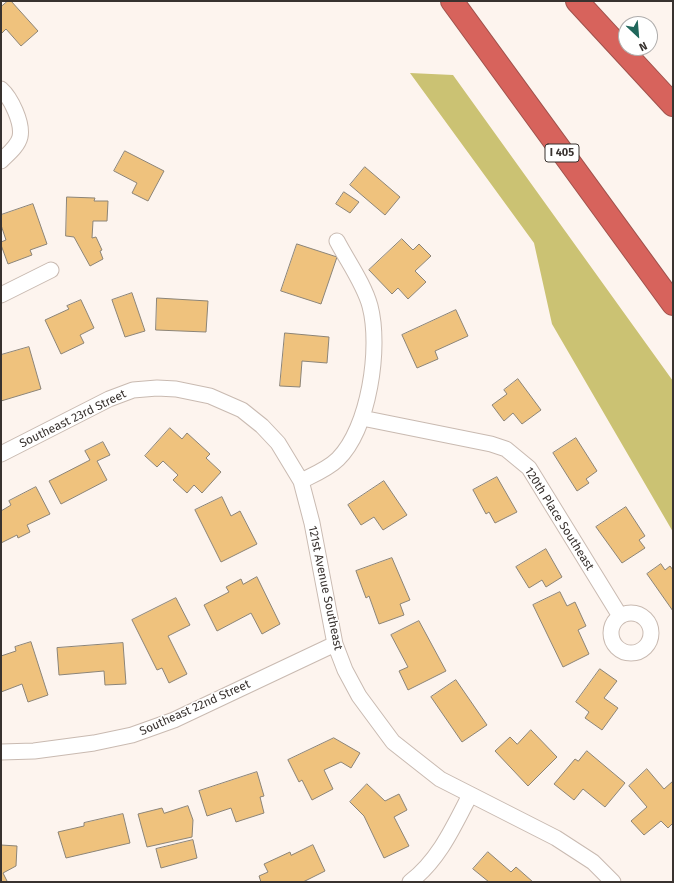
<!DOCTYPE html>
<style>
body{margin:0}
#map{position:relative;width:674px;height:883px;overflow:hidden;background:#fdf4ee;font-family:"Fira Sans",sans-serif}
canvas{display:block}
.frame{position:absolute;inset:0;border:2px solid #38322f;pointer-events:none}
.north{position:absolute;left:618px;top:16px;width:40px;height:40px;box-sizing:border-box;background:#fff;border:1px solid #afadac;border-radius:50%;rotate:154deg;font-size:11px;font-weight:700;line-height:16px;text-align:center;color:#38322f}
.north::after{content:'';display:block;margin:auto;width:14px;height:18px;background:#20675b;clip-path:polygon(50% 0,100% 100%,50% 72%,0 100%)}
</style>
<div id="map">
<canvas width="674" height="883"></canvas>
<div class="frame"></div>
<div class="north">N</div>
</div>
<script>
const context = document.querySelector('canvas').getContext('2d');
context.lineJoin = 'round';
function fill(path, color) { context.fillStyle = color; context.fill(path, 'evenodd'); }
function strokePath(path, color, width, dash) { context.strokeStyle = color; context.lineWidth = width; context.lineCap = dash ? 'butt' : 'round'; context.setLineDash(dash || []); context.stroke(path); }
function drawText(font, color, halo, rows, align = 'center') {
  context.font = font + ' "Fira Sans",sans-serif'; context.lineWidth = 3; context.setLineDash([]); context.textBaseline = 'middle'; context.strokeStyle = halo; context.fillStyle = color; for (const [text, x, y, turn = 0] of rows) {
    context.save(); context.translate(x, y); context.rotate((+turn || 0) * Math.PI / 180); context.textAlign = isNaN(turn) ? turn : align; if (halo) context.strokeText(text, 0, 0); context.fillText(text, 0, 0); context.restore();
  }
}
fill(new Path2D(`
 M410,73L453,75L673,381V532L552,324L534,243Z`), '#cbc273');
const building = new Path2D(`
 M8,1H11L38,31L21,46L6,29L1,34V7Z
 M125,151L164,171L148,201L132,193L137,183L114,171Z
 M365,167L400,197L385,215L350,185Z
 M344,192L359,202L350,213L336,204Z
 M67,197L95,198L94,201H108L107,221H93L92,238L96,237L102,250L100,251L103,259L90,266L74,237L66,236Z
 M33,204L47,244L30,250L32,255L8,264L1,245V242L6,240L1,225V215Z
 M402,239L413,250L419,244L431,256L415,271L426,282L408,299L398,288L392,294L369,270Z
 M297,244L337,257L321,304L281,291Z
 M132,293L145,331L125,337L112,300Z
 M157,298L208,301L206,332L156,330Z
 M81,300L94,328L80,335L84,343L61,354L45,320L69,309L67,306Z
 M456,310L468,336L435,351L438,359L417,368L402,335Z
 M285,333L329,337L327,363L302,361L300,387L280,386Z
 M29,347L41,389L1,401V355Z
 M518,379L541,410L522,424L513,413L504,421L492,405L507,394L504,390Z
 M170,428L182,439L187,433L210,454L206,458L221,472L202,493L194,485L187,493L173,480L178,475L163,461L157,467L145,456Z
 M576,438L597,471L586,479L589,483L577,491L553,453Z
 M103,442L110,455L97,461L107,480L61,504L49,481L90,460L85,451Z
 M497,477L517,512L495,523L489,512L486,514L473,490Z
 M384,481L407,515L383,530L374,517L361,525L348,505Z
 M36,487L50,514L27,525L30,532L18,538L17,535L1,543V511L11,505L9,501Z
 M222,497L231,516L240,511L257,544L221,562L195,510Z
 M626,507L645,536L639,540L645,548L622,563L596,527Z
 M546,549L562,577L546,587L542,580L529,588L516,567Z
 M392,558L410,600L400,604L404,615L379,624L369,596L366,598L356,571Z
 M661,564L665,570L670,566L673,570V611L647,574Z
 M257,577L280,624L262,634L251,613L217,631L204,605L229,592L226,587L241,579L243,584Z
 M560,592L567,606L575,602L586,626L578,630L589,654L563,667L533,605Z
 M176,598L190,625L168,636L187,674L169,683L162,668L157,670L132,620Z
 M419,621L446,671L408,690L399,671L408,667L391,635Z
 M31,642L48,695L28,702L22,684L1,692V656L16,651L15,647Z
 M123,643L126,684L105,685L104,671L59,675L57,648Z
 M600,669L617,681L604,698L618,708L602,730L585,718L589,712L576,702Z
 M456,680L487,725L462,742L431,697Z
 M531,730L557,757L528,786L495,751L510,737L517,744Z
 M334,738L360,753L351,768L341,762L324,770L333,789L312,800L302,780L299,782L288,760Z
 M587,751L625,783L605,807L583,789L574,800L554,784L575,759L578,761Z
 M647,769L664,789L673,781V823L668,828L661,821L644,835L631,821L647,807L629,786Z
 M257,772L264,796L260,797L264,813L236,822L231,808L207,816L199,791Z
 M367,784L385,801L399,794L407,810L394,817L409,846L384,858L364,816L350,802Z
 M188,806L193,820L192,837L147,847L138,814L162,808L164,813Z
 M123,814L130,843L66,858L58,832L84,826V823Z
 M193,840L197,858L161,868L156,849Z
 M1,845L17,846L16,866L3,873L7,881L5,882H1Z
 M313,845L325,871L303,882H261L259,876L268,872L264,864L290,852L291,855Z
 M488,852L511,872L516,867L533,882H489L473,869Z`);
fill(building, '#efc27d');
strokePath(building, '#8c8477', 1);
const minor = new Path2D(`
 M1,89C11,98 23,123 20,137C18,146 8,154 1,161
 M1,295L51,270
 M362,418L491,444L506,449L529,468L620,616
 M1,454L109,399L133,390L157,388L176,389L210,396L242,410L262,426L278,443L301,481L312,523L335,644L345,670L359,696L393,742L440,779L556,838L593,862L613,882
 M301,481C313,475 328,469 338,459C369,428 381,348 370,306C364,284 348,262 337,241
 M611 633a20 20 0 1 1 40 0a20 20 0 1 1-40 0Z
 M1,752L34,751L94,743L132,735L174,720L335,644
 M410,882C439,860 454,826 470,795`);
const motorway = new Path2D(`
 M452,1L673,304
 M577,1L673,105`);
strokePath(minor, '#c9bab1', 17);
strokePath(motorway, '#9f524c', 24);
strokePath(minor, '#fff', 15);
strokePath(motorway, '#d7635c', 22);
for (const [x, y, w] of [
 [562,153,34]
]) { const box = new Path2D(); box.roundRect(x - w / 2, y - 9, w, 18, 3); context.fillStyle = '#fff'; context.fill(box); strokePath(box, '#38322f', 1); }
drawText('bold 11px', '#38322f', null, [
 ["I 405",562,153]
]);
drawText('12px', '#38322f', '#fff', [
 ["Southeast 23rd Street",73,419,-26],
 ["120th Place Southeast",559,519,58],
 ["121st Avenue Southeast",325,588,78],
 ["Southeast 22nd Street",195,708,-24]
]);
</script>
